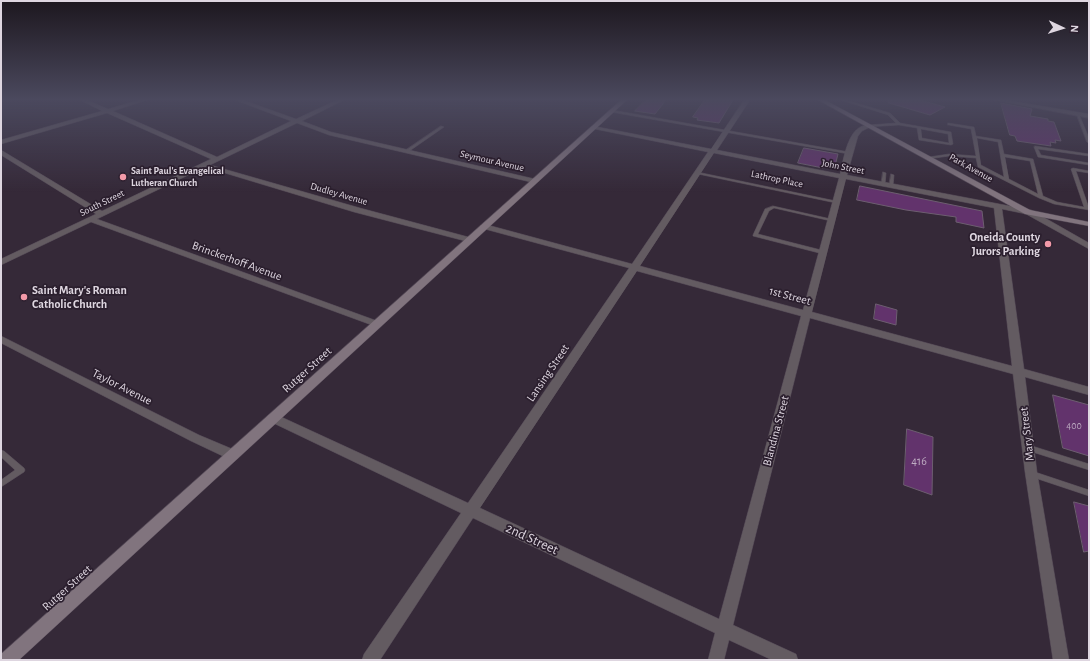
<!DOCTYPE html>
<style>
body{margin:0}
#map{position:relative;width:1090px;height:661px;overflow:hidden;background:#352938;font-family:"Alegreya Sans",sans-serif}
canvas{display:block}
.frame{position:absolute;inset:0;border:2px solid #ded6e0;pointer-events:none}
.north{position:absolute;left:1042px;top:8px;width:40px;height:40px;-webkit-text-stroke:3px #2b1f2e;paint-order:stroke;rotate:94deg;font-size:11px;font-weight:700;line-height:16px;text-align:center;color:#ded6e0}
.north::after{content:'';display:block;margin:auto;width:14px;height:18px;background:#ded6e0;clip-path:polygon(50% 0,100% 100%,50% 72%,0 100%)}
</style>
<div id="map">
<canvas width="1090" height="661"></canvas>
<div class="frame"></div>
<div class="north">N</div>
</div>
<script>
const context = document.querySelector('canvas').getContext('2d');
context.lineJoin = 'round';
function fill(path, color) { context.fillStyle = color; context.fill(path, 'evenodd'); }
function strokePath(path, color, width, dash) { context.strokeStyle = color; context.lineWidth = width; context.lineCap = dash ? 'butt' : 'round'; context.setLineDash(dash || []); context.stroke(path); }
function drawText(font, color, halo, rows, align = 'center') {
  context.font = font + ' "Alegreya Sans",sans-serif'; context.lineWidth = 3.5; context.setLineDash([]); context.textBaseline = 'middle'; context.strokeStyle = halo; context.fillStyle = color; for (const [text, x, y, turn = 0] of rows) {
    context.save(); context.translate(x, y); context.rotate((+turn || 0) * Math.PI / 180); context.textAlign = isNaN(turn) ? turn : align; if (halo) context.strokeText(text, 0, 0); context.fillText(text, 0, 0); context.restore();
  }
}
const building = new Path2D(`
 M646,100H666L655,114L635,111Z
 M705,100H733L719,123L697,120L698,118L693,117Z
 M889,100H920L945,107L930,115L889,103Z
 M1001,103L1032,109L1030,116L1048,119V121L1054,122L1061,141L1055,140L1056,143L1050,142L1051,146L1017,141L1015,136L1010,135Z
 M804,148L838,154L835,166L824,164L823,168L798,163Z
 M860,186L982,211L984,228L956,222V217L906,210L857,200Z
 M876,304L897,310L896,325L874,319Z
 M1053,395L1089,405V456L1063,448Z
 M907,429L933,437L932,495L904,485Z
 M1074,502L1089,506V551L1084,552Z`);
fill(building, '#62336c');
strokePath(building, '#6d5e70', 1);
const lane = new Path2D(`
 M841,100H846L890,113L900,123L951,132L953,144L951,145L919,140L917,128L899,125L867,127L866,126L868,125L896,123L888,115ZM921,129L948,134L949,143L922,138Z
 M612,110L849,152L851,153L849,154L611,112V110Z
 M1076,113L1079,114L1089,138V143L1087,142Z
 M948,123L974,127L976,136L1001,140L1004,154L1033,159L1043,196L1057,202L1084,207L1071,169L1073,168L1089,171V173L1076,171L1089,208V210L1054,204L1039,198L978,167L976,158L949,156L928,159V157H929L949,154L976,156L971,129L949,125H948ZM977,138L998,142L1004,177L981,165ZM1005,157L1030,161L1038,194L1009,179Z
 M441,126L444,127L408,152H406V150Z
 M1035,146L1089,154V156L1038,149L1041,155L1089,163V165L1038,157L1034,147Z
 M697,172L836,201L838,202L836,203L698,174L696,173Z
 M883,172L886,173L885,185L883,186L881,185Z
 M891,174L894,175L893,186L891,187L889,186Z
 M773,206L831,219L833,220L831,221L774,208L769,211L758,234L825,251V253L823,254L753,236V235L765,209Z
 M1029,445L1089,464V470L1026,450L1025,448L1026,446Z
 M1,450L4,451L24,468L25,470L24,472L1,487V480L15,470L1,457Z
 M1032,471L1089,490V496L1029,476L1028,474L1029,472Z`);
const street = new Path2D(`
 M80,100H87L108,109L139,100H147L113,111L217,157L291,121L235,100H243L296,119L337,100H344L302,121L331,132L535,179L539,181L535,183L329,135L297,123L210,165L360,208L472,238L473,240L469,242L354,212L205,167L97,219L380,322L382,324L380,326L377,327L91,222L1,265V259L96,214L1,155V150L102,211L211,159L107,113L1,144V140L102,111Z
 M744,100H750L717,150L840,174C844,158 848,123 870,125V127L862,131L858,136L847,175L1031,210L1089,243V249L1026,214L1002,209L1024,369L1089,387V395L1025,377L1037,472L1069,660H1053L1025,472L1013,374L810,318L733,625L796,654L798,660H772L729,640L724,660H708L715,633L473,518L380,660H362L364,654L461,513L269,421L267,418L269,415L273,414L277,415L468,503L629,268L481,228L480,226L484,224L632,264L708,152L590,128L593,126L711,149ZM714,153L839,178L803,310L640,266ZM846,179L994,208L1012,366L812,312ZM637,271L801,316L719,619L480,508Z
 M994,100H1006L1089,114V118Z
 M1,336L199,435L237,451L239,455L237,459L233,460L229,459L191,441L1,343Z`);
const secondary = new Path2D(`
 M621,100H627L19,660H1V654Z
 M818,100H825L1030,210L1089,222V226L1025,214Z`);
strokePath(lane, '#504553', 1);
strokePath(street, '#504553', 1);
strokePath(secondary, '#504553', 1);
fill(lane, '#635b61');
fill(street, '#635b61');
fill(secondary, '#81747e');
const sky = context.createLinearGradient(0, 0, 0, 192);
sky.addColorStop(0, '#1d171f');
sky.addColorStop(0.52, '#4b495e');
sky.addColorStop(1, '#4b495e00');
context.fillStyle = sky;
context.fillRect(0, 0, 1090, 192);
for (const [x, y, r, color] of [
 [123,177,4,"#f39aa9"],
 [1048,244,4,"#f39aa9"],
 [24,297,4,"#f39aa9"]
]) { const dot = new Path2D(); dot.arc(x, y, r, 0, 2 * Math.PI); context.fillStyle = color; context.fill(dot); strokePath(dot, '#2b1f2e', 1.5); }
drawText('10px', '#ded6e0', '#2b1f2e', [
 ["Seymour Avenue",492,161,13],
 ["John Street",843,167,11],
 ["Park Avenue",971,168,29],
 ["Lathrop Place",777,179,12],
 ["Dudley Avenue",339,194,16],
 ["South Street",102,203,-26]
]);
drawText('bold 10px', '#ded6e0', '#2b1f2e', [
 ["Saint Paul's Evangelical",131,171],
 ["Lutheran Church",131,183]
], 'left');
drawText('10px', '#bfadc3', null, [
 ["400",1074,426]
]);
drawText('bold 12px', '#ded6e0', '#2b1f2e', [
 ["Oneida County",1040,237],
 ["Jurors Parking",1040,251],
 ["Saint Mary's Roman",32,290,"left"],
 ["Catholic Church",32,304,"left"]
], 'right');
drawText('12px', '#ded6e0', '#2b1f2e', [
 ["Brinckerhoff Avenue",237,261,20],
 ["1st Street",790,296,15],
 ["Rutger Street",307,370,-42],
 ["Lansing Street",548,373,-56],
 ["Taylor Avenue",122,387,27],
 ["Blandina Street",776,431,-75],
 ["Mary Street",1027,434,-97],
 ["Rutger Street",67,588,-42]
]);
drawText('12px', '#bfadc3', null, [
 ["416",919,461]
]);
drawText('14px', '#ded6e0', '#2b1f2e', [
 ["2nd Street",532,539,25]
]);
</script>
